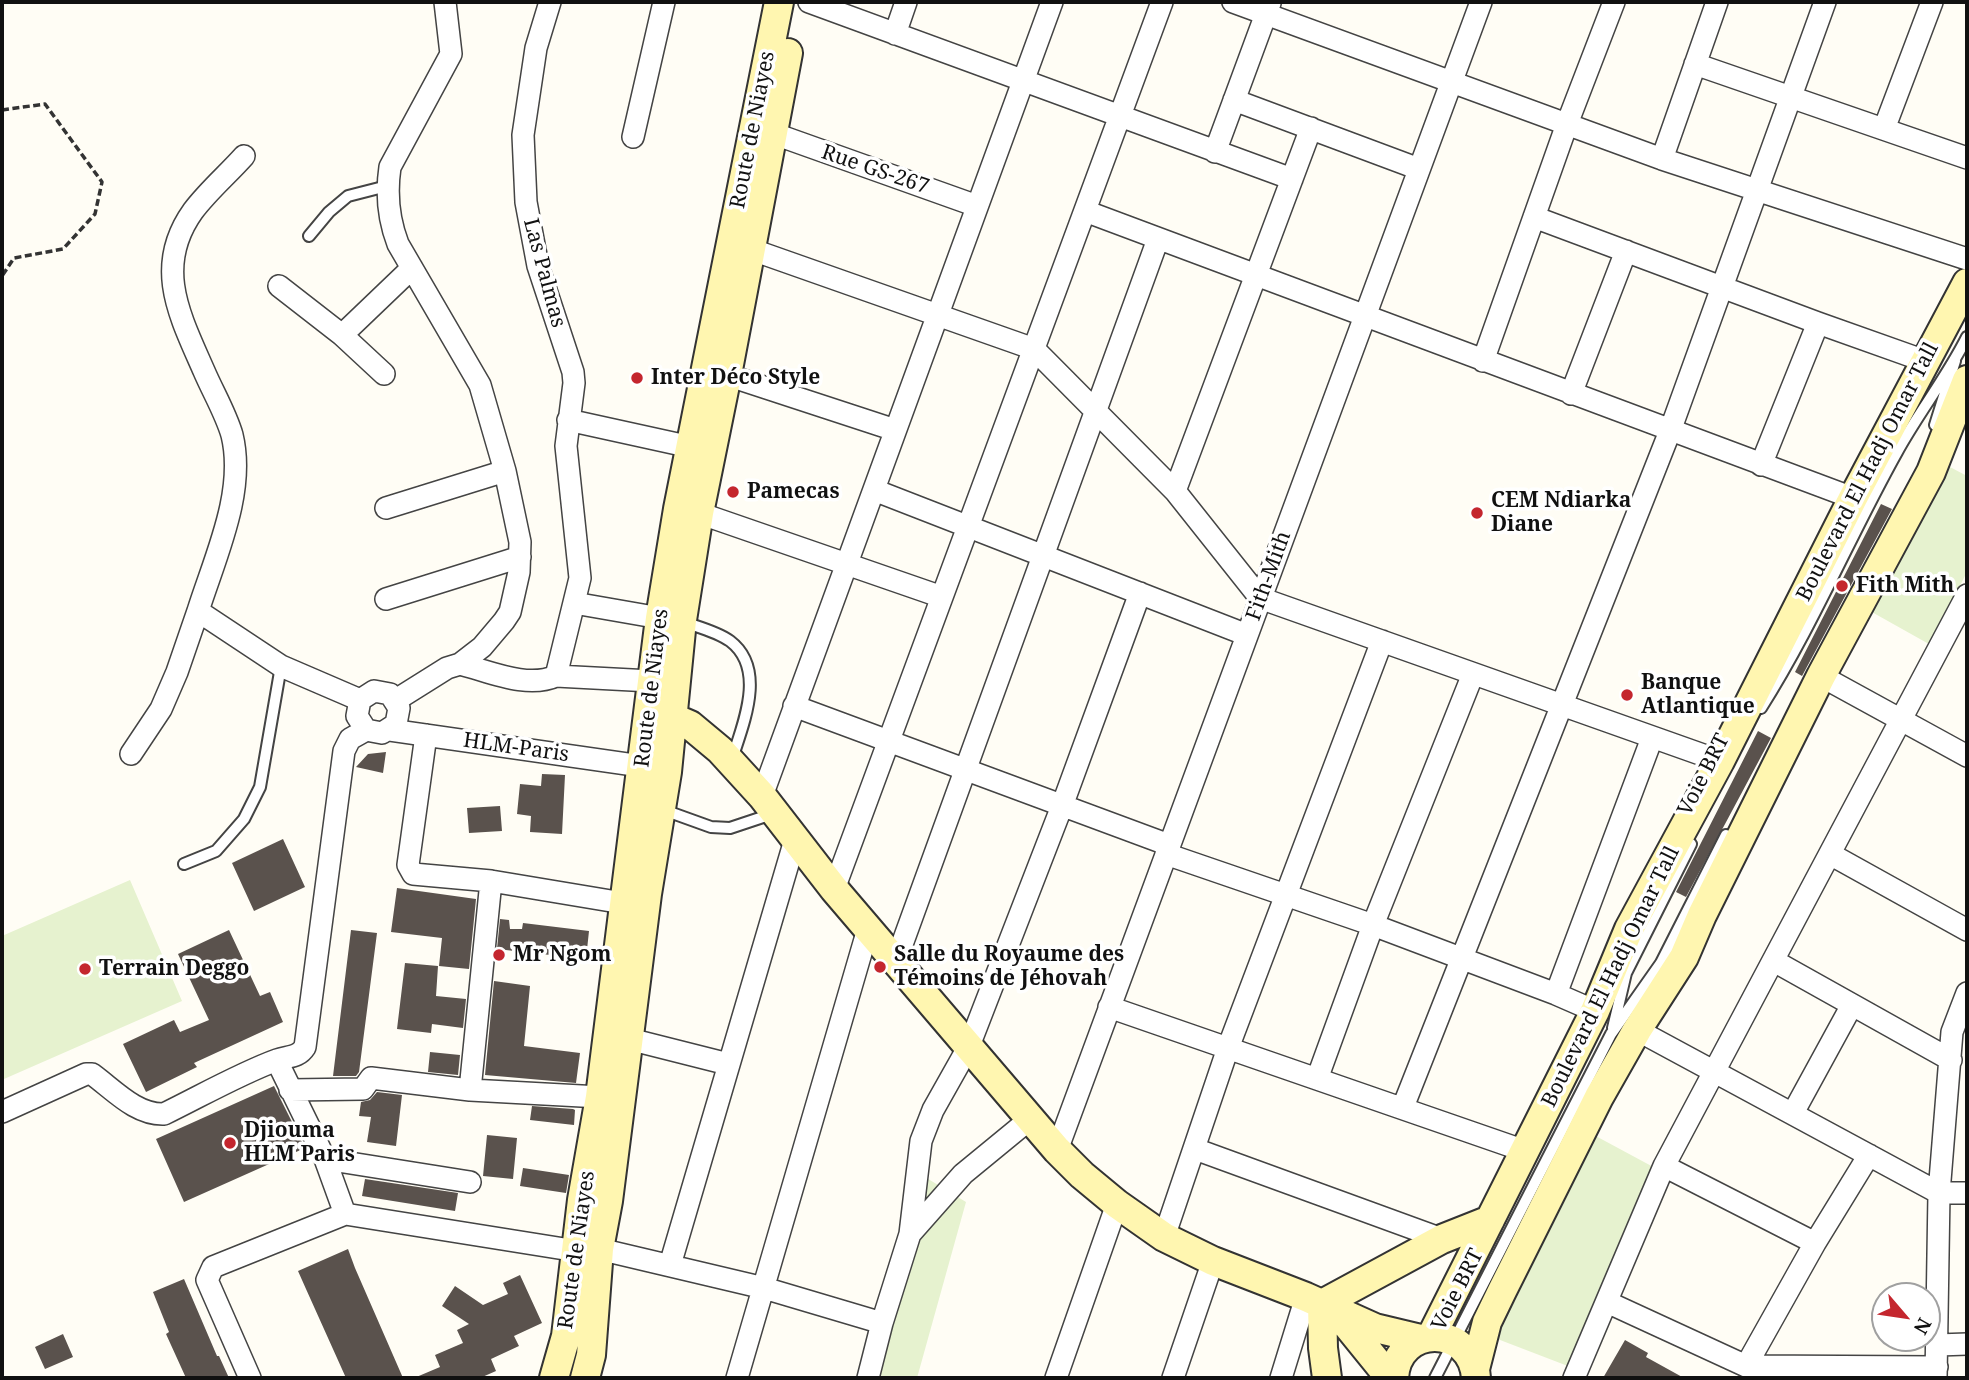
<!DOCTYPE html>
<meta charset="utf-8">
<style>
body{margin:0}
#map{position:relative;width:1969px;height:1380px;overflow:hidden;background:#fffdf5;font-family:"Noto Serif",serif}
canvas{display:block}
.frame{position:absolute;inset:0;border:4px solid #111;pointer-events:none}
.north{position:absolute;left:1871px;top:1282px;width:70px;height:70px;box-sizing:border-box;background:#fff;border:2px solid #a0a0a0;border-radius:50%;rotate:119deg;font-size:19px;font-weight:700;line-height:28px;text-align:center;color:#111}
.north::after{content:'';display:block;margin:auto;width:24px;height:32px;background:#c4262e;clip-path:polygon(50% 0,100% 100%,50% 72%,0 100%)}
</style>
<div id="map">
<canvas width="1969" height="1380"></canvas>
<div class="frame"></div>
<div class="north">N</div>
</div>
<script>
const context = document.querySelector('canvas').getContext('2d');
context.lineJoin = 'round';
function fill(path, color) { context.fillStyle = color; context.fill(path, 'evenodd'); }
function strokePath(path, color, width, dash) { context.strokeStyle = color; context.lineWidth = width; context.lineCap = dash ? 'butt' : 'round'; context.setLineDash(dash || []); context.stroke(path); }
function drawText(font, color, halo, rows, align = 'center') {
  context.font = font + ' "Noto Serif",serif'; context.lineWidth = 7; context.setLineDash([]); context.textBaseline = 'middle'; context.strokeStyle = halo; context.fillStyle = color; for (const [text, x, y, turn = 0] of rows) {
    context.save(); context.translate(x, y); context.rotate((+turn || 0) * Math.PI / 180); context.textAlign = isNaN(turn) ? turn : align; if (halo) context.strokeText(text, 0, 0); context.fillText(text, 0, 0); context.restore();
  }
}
fill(new Path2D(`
 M1950,467L1967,476V572L1952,601L1936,648L1870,611Z
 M130,880L182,1001L4,1079L2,1074V936Z
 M1592,1134L1657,1169L1573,1368L1487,1335Z
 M920,1174L966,1202L917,1378H865Z`), '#e6f2cf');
fill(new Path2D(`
 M1881,504L1892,509L1802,676L1795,672Z
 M1758,731L1771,738L1686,897L1676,892Z
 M386,752L383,773L356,767L368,754Z
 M542,774L565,775L562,834L530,832L531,816L517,814L520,784L541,786Z
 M500,806L502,831L469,833L467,808Z
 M283,839L305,887L254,911L232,863Z
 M397,888L476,899L469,969L439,966L442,938L391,932Z
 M500,919L509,920L510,929H522L523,923L589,931L586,959L497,949Z
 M229,930L260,996L270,992L283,1022L194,1063L197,1067L146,1092L123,1044L174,1020L180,1032L209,1020L178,954Z
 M351,930L377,933L359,1072L356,1076H333Z
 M405,963L438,966L436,996L466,999L463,1028L432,1024L431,1033L397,1029Z
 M494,981L530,986L524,1046L580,1053L576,1083L485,1075Z
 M430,1052L460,1055L458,1075L428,1072Z
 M274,1086L305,1148L184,1202L156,1139Z
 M377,1092L402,1095L396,1146L367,1142L371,1117L359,1116L361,1102L370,1100Z
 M532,1106L573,1109L575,1110L574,1125L530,1120Z
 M487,1135L517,1138L513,1179L483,1176Z
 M523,1168L569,1175L566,1193L520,1186Z
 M365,1179L458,1193L455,1211L362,1196Z
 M348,1249L355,1268L403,1378H346L306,1289L298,1271Z
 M520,1275L542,1323L514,1336L519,1346L491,1359L496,1371L480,1378H414L440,1367L435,1355L463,1343L457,1330L469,1324L442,1306L455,1286L483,1305L508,1294L503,1283Z
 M184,1279L217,1356H219L229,1378H186L166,1334L169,1332L153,1292Z
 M63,1334L73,1357L45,1369L35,1347Z
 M1625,1340L1648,1353L1646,1357L1684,1378H1603Z`), '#5a524d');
const lane = new Path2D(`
 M309,236L329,212L348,196L387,186
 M1935,425L1955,361
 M684,622C698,627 718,632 730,641C767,669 743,724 732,759
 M1761,708C1813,626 1850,536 1897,452C1919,412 1947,377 1967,337
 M661,809L711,827L730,828L772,814
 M184,864L216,851L244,819L260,787L281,666
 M1613,1028L1626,973L1691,844
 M1435,1378L1611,1034L1661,963L1726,835`);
const street = new Path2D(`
 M809,2L1292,179
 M1233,2L1662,159L1967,259
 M895,34L906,2
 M1695,64L1967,158
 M1234,100L1419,169
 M1884,129L1932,2
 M772,133L977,206
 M633,137L664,2
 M1215,152L1270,3
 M244,156C228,174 208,191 193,211C153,267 180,316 204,371C213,392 226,414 232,435C246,492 215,557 198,611L281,666L360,700
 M1662,159L1717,2
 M1085,211L1853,498
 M1534,217L1818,323L1925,361
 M750,249L1034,349L1175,491L1260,598L1720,761
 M279,286L342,335L384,374
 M342,335L412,268
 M1483,361L1567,124L1614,2
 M727,375L895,430
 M1571,394L1626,251
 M568,420L691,447
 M1761,465L1818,323
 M874,490L1247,635
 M1175,491L1311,128
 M386,508L505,471
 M699,513L942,597
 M386,599L520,557
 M574,603L660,618
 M460,664C489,671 527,689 556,676L580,578L566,446L574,383L573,372L538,266L526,202L523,135L536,48L550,2
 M556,676L651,681
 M1821,676L1967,756
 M396,700L447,668L460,664L482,647L504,621L510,612L519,572L520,542L505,471L480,385L398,244C388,218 386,194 390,167L451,54L445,2
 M794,706L1169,845
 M390,730L641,766
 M426,735L408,865L413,874L491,881L623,903
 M131,754L161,709L177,672L198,611
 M762,796L1052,2
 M1166,854L1373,925L1556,994L1595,1011
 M1830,854L1967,930
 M834,889L1162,2
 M896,961L1158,239
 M1774,961L1951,1060
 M1556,994L1652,738
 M1109,1007L1525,1151
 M1637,1030L1939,1193H1967
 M629,1039L728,1064
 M277,1061L325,1159L345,1214L577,1251
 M1317,1079L1373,925L1473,674
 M290,1090L363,1089L371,1078L470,1090L600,1097
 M470,1090L491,881
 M1403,1107L1670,431L1825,2
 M2,1112L86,1074H92C114,1090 136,1115 164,1114C199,1097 241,1073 277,1060C288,1056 298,1058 305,1047L344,751L350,739L366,730L382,733L396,724L399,708L390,694L374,691L360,700L357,716L366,730
 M1793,1113L1852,1005
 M1195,1149L1442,1239
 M1057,1150L1481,2
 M325,1159L470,1182
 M1664,1166L1815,1243
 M910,1234L963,1174L1030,1119
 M1164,1237L1228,1048L1382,641
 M599,1249L764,1288L882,1323
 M670,1265L795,840
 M1607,1302L1746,1366L1937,1367
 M1938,1345L1967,1344
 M1746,1366L1815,1243L1869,1155
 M250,1378L207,1280L213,1267L345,1214
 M737,1378L868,929
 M868,1378L882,1323L910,1234L921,1141L933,1110L969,1046L1062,806L1140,593
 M1056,1378L1117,1204
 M1173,1378L1213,1261
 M1281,1378L1306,1297
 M1574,1378L1664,1166L1967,595
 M1936,1378L1939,1193L1952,1032L1967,993`);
const secondary = new Path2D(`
 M655,710L690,725L720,750L762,796L834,889L1057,1150L1082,1175L1117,1204L1164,1237L1213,1261L1306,1297L1375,1328L1421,1339
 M1322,1304L1442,1239L1490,1220
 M1322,1304L1323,1348L1327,1378
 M1338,1314L1390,1378
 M1431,1337L1595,1011L1629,929L1720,761L1853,498L1967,283
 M1475,1369L1487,1322L1502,1291L1599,1097L1637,1030L1684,957L1702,915L1821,676L1931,472L1967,380
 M554,1378L566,1336L582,1200L600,1097L660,618L678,509L779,2
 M585,1378L591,1355L599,1249L608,1201L647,894L667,772L682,620L699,513L727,375L788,53
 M1394,1378C1397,1324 1472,1323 1476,1378`);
strokePath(lane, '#444', 14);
strokePath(street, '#444', 24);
strokePath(secondary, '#333', 32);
strokePath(new Path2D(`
 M2,110L45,104L102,182L95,214L63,249L14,258L2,276`), '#333', 3.5, [7, 3.5]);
strokePath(lane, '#fff', 10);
strokePath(street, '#fff', 21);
strokePath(secondary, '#fff6b0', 28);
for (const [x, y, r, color] of [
 [637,378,7,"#c4262e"],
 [733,492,7,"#c4262e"],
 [1477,513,7,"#c4262e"],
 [1842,586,7,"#c4262e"],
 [1627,695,7,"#c4262e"],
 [499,955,7,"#c4262e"],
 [880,967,7,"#c4262e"],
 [85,969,7,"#c4262e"],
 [230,1143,7,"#c4262e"]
]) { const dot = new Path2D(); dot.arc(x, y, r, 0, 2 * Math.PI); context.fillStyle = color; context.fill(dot); strokePath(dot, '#fff', 2.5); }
drawText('21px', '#111', '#fff', [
 ["Route de Niayes",753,130,-79],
 ["Rue GS-267",875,170,19],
 ["Las Palmas",544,273,75],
 ["Boulevard El Hadj Omar Tall",1868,472,-63],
 ["Fith-Mith",1269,576,-70],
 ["Route de Niayes",652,688,-83],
 ["HLM-Paris",516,748,8],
 ["Voie BRT",1704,775,-63],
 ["Boulevard El Hadj Omar Tall",1611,977,-64],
 ["Route de Niayes",577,1250,-82],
 ["Voie BRT",1458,1290,-63]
]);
drawText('bold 21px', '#111', '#fff', [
 ["Inter Déco Style",651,378],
 ["Pamecas",747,492],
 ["CEM Ndiarka",1491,501],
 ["Diane",1491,525],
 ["Fith Mith",1856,586],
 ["Banque",1641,683],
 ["Atlantique",1641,707],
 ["Mr Ngom",513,955],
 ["Salle du Royaume des",894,955],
 ["Témoins de Jéhovah",894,979],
 ["Terrain Deggo",99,969],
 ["Djiouma",244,1131],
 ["HLM Paris",244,1155]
], 'left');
</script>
